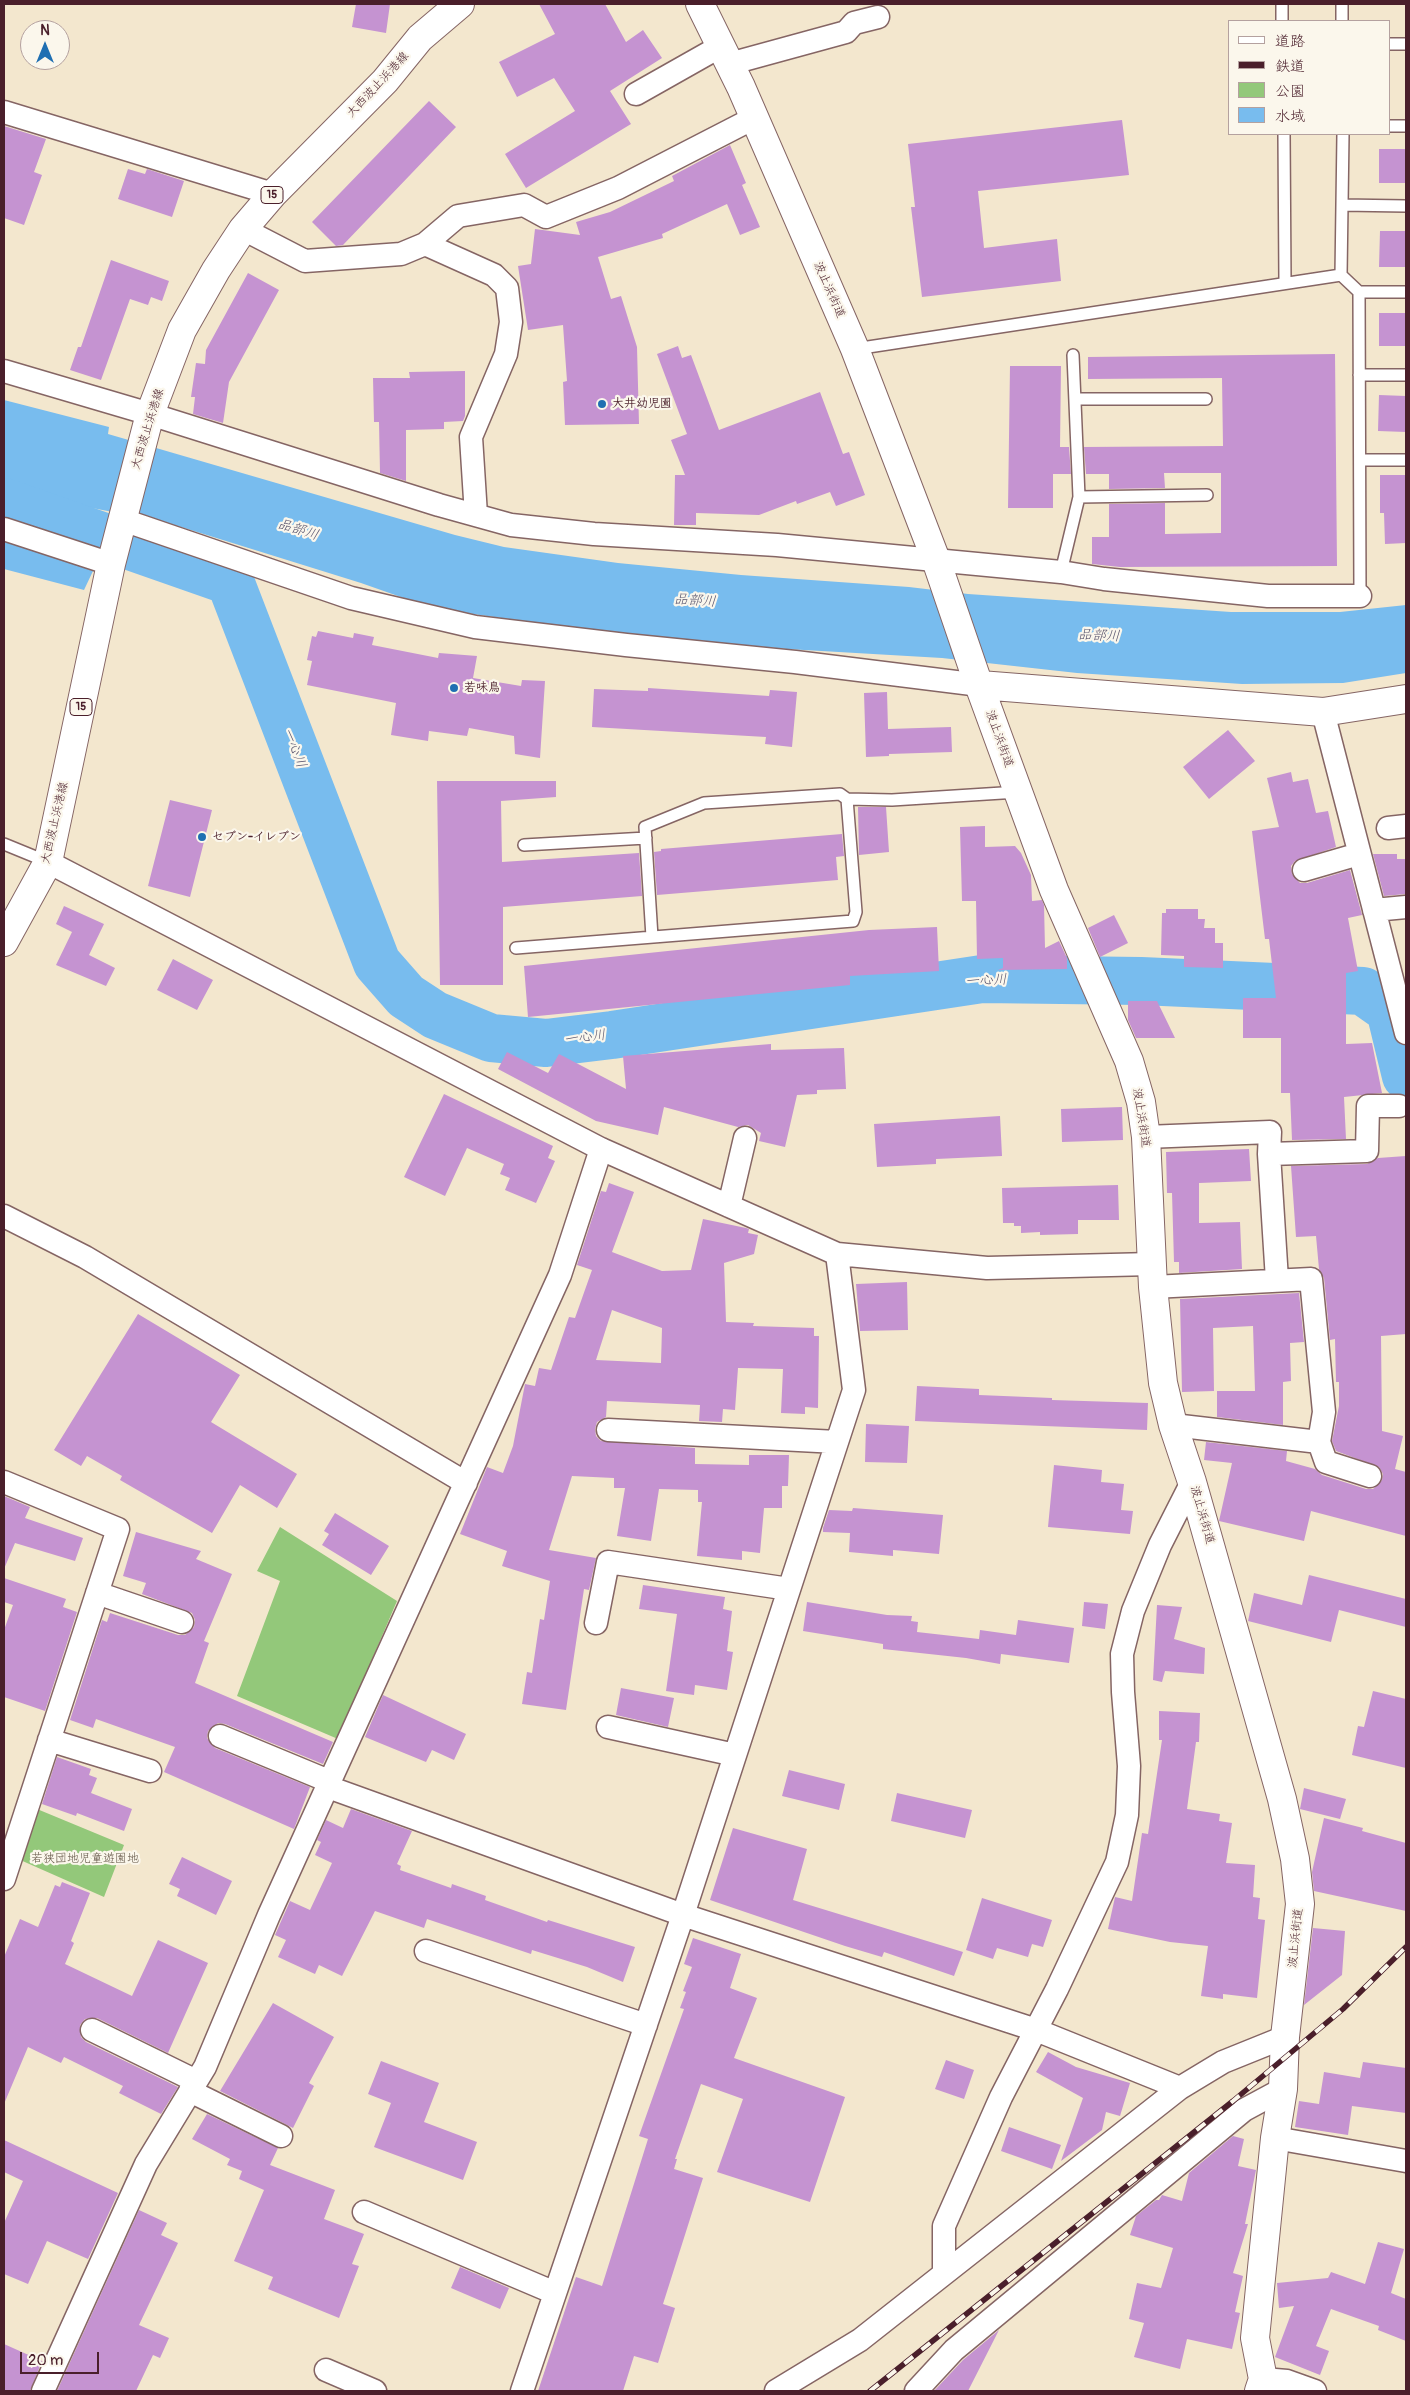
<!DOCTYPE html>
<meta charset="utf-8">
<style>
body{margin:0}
#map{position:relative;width:1410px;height:2395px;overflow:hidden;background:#f3e7ce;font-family:Pangolin,"Klee One",sans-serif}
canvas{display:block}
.frame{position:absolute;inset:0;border:5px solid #4a1f2b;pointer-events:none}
.legend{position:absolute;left:1228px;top:20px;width:162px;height:115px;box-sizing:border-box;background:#fbf7ec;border:1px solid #b4a19f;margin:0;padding:6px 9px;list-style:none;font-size:15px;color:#4a1f2b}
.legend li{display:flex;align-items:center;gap:10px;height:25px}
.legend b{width:25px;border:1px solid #b4a19f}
.north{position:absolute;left:20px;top:20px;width:50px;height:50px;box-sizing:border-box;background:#fbf7ec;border:1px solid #b4a19f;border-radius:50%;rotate:0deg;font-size:14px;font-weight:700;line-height:20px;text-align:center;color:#4a1f2b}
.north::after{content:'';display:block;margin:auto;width:18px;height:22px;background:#1f6fb2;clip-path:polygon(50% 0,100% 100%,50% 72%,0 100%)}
.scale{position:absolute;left:20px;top:2352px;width:79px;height:22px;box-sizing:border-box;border:2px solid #4a1f2b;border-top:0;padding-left:6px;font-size:15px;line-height:18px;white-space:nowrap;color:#4a1f2b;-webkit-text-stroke:4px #fbf7ec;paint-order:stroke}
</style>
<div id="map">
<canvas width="1410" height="2395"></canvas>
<div class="frame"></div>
<ul class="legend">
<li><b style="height:6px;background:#fff"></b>道路</li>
<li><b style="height:6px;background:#4a1f2b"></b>鉄道</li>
<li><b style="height:14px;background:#93c87a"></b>公園</li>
<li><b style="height:14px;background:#78bcee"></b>水域</li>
</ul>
<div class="north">N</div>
<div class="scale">20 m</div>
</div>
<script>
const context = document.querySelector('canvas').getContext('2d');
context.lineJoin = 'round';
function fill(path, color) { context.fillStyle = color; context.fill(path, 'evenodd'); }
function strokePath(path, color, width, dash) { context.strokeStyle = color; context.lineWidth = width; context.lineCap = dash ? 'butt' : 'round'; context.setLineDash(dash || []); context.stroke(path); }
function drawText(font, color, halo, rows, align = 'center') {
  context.font = font + ' Pangolin,"Klee One",sans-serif'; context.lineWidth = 4.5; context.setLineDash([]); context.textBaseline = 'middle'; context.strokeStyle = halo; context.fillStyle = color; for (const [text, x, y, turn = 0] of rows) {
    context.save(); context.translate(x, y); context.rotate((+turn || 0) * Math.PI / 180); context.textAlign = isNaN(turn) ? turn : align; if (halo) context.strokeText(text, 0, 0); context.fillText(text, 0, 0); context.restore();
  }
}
fill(new Path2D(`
 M280,1527L397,1601L338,1739L237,1696L280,1581L257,1571Z
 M37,1809L124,1845L104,1897L18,1859Z`), '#93c87a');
fill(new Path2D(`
 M4,400L109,427L108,434L455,535L504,547L618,563L741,575L909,587L968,594L1231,612H1340L1406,605V673L1343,683L1242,684L1077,673L942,658L787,649L602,632L473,614L415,602L361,583L165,522L92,508L4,483Z
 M4,539L93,571L84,590L4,569Z`), '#78bcee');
strokePath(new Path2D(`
 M4,502L230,581L377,963L406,996L435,1015L491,1038L546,1043L612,1035L982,979L1141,981L1363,991L1390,1010L1406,1076`), '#78bcee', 48);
fill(new Path2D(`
 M356,4H390L386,33L352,27Z
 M539,4H605L626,42L643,30L662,58L610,91L631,124L526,188L505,154L575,111L554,78L517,97L499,62L555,34Z
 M429,101L456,127L343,245L336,246L312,222Z
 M1122,120L1129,175L978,191L984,248L1057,239L1061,281L922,297L911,207H915L908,144Z
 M4,126L46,139L34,172L42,175L24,225L4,218Z
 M730,145L746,183L742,185L760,227L740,235L727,204L662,234L663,238L598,257L611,299L621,296L637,347L639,424L565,425L563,382L567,381L563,325L528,330L518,266L531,264L535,229L580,235L576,222L610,212L674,181L672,176Z
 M1379,149H1406V183H1379Z
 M128,169L145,174L147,169L184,181L172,217L118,199Z
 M1380,231H1406V267H1379Z
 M111,260L169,281L162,301L151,297L148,305L130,299L101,380L70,370L78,347H81Z
 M248,273L279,290L229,382L223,423L193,414L195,397H191L196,363L205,364L206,350Z
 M1379,313H1406V346H1379Z
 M678,346L682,358L691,355L719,430L820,392L843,454L849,452L865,495L836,506L830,492L797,504L796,501L759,515L696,513V525H674L675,475H685L671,440L687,434L657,354Z
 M1335,354L1337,566L1120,567L1092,564V537H1109V504L1165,503V534L1221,533V473H1164L1165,488L1109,489V474H1086L1084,447L1223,446L1222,378L1088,379V357Z
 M1010,366H1061L1060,447H1069L1071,474H1053V508H1008Z
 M465,371V416L463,421L444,422V429L406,430V481L380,473L379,422H374L373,378H410L409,372Z
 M1379,395L1406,396V432L1378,431Z
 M1380,475H1406V543L1385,544L1384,513H1380Z
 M318,631L353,638L354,633L374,637L372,645L438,658L439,653L477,656L473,678L521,686L522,680L545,681L540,758L515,754L514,736L469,728L467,736L429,731L428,741L391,735L396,703L307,685L312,661L307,660L312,636L316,637Z
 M648,688L769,696L770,690L797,692L792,747L765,744L766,737L592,727L594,689L648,691Z
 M887,692L888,729L951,727L952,752L889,754V756L866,757L864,693Z
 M1228,730L1255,761L1209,799L1183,767Z
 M1291,772L1293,782L1308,779L1316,813L1328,811L1336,847L1295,861L1291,866L1292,874L1300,883H1307L1350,870L1362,915L1348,918L1358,971L1346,973V1044L1372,1043L1382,1093L1344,1097L1346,1139L1292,1140L1290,1093H1281V1038H1243V998H1276L1269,939H1265L1252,831L1279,827L1267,778Z
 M437,781H556V797L501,801L502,862L639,853L642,896L503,907V985H440Z
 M170,800L212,810L190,897L148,886Z
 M858,807H886L889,852L859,855Z
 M985,826V847L1015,846L1021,853L1031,875L1032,901L1042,900L1044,905L1045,948L1059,941L1067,958V969L998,970L1003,968V958L977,959L976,901H962L960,827Z
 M842,834L844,856L836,857L838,880L657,895L654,852L661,851V849Z
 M1373,854H1397V859H1406V894L1384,896Z
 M64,906L104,924L89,955L115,968L106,986L56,965L72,932L56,924Z
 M1166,909H1198V919H1205L1204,928H1215V943H1223V968L1184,967V956L1161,955L1162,913H1166Z
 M1114,915L1128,943L1100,957L1088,928Z
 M937,927L939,971L850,976V985L528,1017L524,966L869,930Z
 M173,959L213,980L197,1010L157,990Z
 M1128,1001H1157L1175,1038H1136L1128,1020Z
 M771,1044V1050L844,1048L846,1089L817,1090V1094L797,1095L785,1147L759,1141L761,1133L748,1125L738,1127L664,1107L658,1135L596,1121L498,1069L507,1052L548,1073L559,1054L626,1089L623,1056Z
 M444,1094L553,1146L548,1158L555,1161L536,1203L505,1190L510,1178L500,1174L504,1164L467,1148L445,1196L404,1177Z
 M1122,1107L1123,1140L1062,1142L1061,1109Z
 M1000,1116L1002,1156L936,1159V1164L877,1167L874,1124Z
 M1249,1149L1251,1181L1199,1183V1223L1240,1222L1242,1269L1179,1273V1262H1174L1172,1193H1167L1166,1152Z
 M1406,1156V1334L1381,1336L1382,1431L1403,1436L1395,1469L1406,1472V1536L1311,1511L1304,1541L1219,1521L1232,1463L1204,1460L1206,1442L1287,1451L1286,1461L1315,1469L1322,1475L1366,1489H1373L1382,1480L1383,1474L1379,1467L1336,1451L1332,1441L1339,1406V1382H1336L1335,1339L1330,1340L1324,1278L1319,1269L1316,1236L1296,1237L1291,1166L1367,1164L1378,1158Z
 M609,1183L634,1192L612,1252L662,1271L691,1270L703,1219L746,1228L749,1229L748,1233L758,1235L754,1254L724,1263L726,1322L754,1323L753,1326L814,1328V1336H819L818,1408L805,1407V1414L781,1413L783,1369L738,1368L735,1410L723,1409L722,1422L699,1421L700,1405L607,1401L606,1417L597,1422L595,1429L596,1436L601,1441L695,1448V1464L749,1465V1455H789L788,1486H782V1508H764L760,1553L742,1551V1560L697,1556L702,1502H698V1490L659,1489L651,1541L617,1536L625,1488H614V1478L572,1476L549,1550L596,1558L589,1590L584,1589L566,1710L522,1704L527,1672L532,1673L540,1619L544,1620L550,1581L502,1566L507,1551L460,1534L487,1467L503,1473L513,1446L525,1384L535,1386L539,1368L551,1370L569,1317L575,1318L592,1270L577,1265L601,1191L606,1192ZM612,1310L662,1328L661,1363L596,1360Z
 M1118,1185L1119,1220H1078V1234L1040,1235V1232L1021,1233V1226H1014V1223H1003L1002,1188Z
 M907,1282L908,1330L860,1331L856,1284Z
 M1299,1293L1304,1342L1290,1343L1291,1381L1283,1382V1425L1217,1417V1391H1255L1253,1326L1213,1328L1214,1391L1182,1392L1180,1299Z
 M138,1314L240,1375L211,1422L297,1474L277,1508L240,1485L212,1533L120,1480L122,1476L87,1456L81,1466L54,1450Z
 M917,1386L979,1389V1395L1052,1398V1400L1148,1403L1147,1430L915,1421Z
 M866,1424L909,1426L907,1463L865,1462Z
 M1054,1465L1102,1470L1101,1482L1124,1484L1121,1510L1133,1511L1130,1534L1048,1527Z
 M4,1496L30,1507L25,1518L83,1538L75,1561L15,1543L4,1569Z
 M853,1508L943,1515L939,1554L893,1550V1556L849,1552L850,1533L823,1532V1528L829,1510L852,1511Z
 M335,1513L389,1546L371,1575L322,1545L329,1534L324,1531Z
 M136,1532L201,1551L196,1559L232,1574L204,1641L209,1643L195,1683L333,1742L323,1764L225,1724L218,1723L208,1731L207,1738L215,1748L310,1787L294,1829L164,1772L175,1747L96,1719L93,1728L70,1720L102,1620L107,1622L110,1613L178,1635H185L194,1627L195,1620L192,1613L142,1594L146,1583L123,1576Z
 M1309,1575L1406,1599V1627L1339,1610L1331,1642L1248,1621L1254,1593L1302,1605Z
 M4,1578L66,1599L63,1607L77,1612L45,1711L4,1697V1630L13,1605L4,1602Z
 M643,1585L725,1597L723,1609L732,1611L727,1651L733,1652L727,1690L695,1685L694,1695L666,1691L677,1614L639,1609Z
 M807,1602L887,1615L912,1616L911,1621L918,1622L917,1632L979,1639L980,1630L1016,1635L1018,1620L1074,1628L1069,1663L1001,1654L1000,1664L966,1658L883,1649V1644L803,1631Z
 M1084,1602L1108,1604L1105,1629L1082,1626Z
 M1157,1605L1182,1607L1174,1639L1205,1648L1204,1674L1165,1671L1162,1682L1153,1680Z
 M621,1688L674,1698L668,1727L616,1715Z
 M1373,1691L1406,1699V1768L1352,1755L1358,1726L1364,1727Z
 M383,1695L466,1734L454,1760L432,1750L426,1762L365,1737Z
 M1159,1711L1200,1713L1199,1742H1196L1187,1809L1220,1814L1219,1821L1232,1823L1226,1863L1255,1865L1253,1897L1260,1898L1258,1919L1265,1920L1257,1998L1223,1994V1999L1201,1996L1208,1946L1170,1942L1108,1929L1115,1897L1132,1901L1142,1833L1148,1834L1162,1740H1159Z
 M57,1757L91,1769L89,1775L97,1778L91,1793L132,1809L124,1831L77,1813L76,1816L42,1804Z
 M789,1770L845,1784L839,1810L782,1796Z
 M1304,1788L1346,1799L1340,1819L1300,1809Z
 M897,1793L972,1810L965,1838L891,1821Z
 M351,1809L412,1831L397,1864L401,1866L400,1870L451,1888L452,1884L486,1896L485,1900L547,1922L548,1920L635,1947L623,1982L587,1967L532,1950L531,1954L427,1919L424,1928L375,1911L342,1976L319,1965L315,1974L278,1957L286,1940L275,1935L290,1901L310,1910L332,1863L315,1855L321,1842L317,1840L326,1820L343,1828Z
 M1324,1818L1363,1828L1362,1831L1406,1843V1911L1314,1891L1312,1872Z
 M733,1828L807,1849L793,1900L963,1952L954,1976L884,1952L882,1957L845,1946L710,1900Z
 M182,1857L232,1881L216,1915L177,1896L180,1889L169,1884Z
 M62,1882L90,1893L71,1941L74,1943L65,1964L132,1996L158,1940L208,1963L168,2053L97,2018L85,2019L80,2025L81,2037L86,2042L178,2087L161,2114L119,2093L123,2086L64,2057L61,2063L28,2047L4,2104V1957L20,1919L38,1927L55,1885L60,1887Z
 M982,1898L1052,1920L1043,1947L1032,1944L1028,1957L997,1948L993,1959L966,1950Z
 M1313,1928L1345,1931L1342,1975L1304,2005Z
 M693,1938L741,1954L730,1988L757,1998L734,2058L845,2097L810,2202L717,2172L743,2099L701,2084L675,2159H677L674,2169L703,2178L663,2304L675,2308L658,2363L634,2356L623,2391H538L576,2277L602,2286L648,2139L639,2136L684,2009L680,2008L686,1992L683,1991L692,1967L684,1964Z
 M273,2003L334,2037L309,2083L314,2086L293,2128L220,2091Z
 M1048,2052L1076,2067L1130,2083L1120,2116L1106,2112L1102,2130L1061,2161L1083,2098L1036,2072Z
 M946,2060L974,2070L964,2099L935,2089Z
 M381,2061L439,2083L424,2122L477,2142L463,2180L374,2147L391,2103L368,2094Z
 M1363,2062L1406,2068V2113L1352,2106L1348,2135L1295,2127L1299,2101L1319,2104L1324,2072L1360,2078Z
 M207,2114L278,2148L270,2165L335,2190L324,2219L364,2234L352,2264L359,2266L339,2318L268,2289L273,2277L234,2261L264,2190L239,2179L242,2171L227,2165L230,2159L192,2139Z
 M1009,2127L1061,2145L1052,2169L1001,2151Z
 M1233,2136L1244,2139L1238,2166L1256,2170L1245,2224H1248L1233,2273L1243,2276L1235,2312L1240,2313L1232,2349L1187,2339L1180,2369L1134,2357L1144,2323L1129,2319L1137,2283L1161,2288L1173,2248L1130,2235L1136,2216L1156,2200H1159L1162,2195L1182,2201L1189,2173Z
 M4,2140L118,2193L88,2259L47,2241L28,2284L4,2274V2223L23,2181L4,2172Z
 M139,2210L167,2223L161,2235L178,2243L139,2325L169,2338L160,2358L153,2355L136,2391H57Z
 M1378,2242L1404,2249L1391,2293L1406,2299V2341L1378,2330L1379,2326L1331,2309L1316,2346L1329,2351L1320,2375L1275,2357L1294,2306L1279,2308L1277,2283L1328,2278L1331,2272L1365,2284Z
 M460,2267L509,2288L500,2309L451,2288Z
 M999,2330L968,2391H934L963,2360Z
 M4,2344L42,2361L30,2391H4Z`), '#c593d1');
const service = new Path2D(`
 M1282,4V21
 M1342,4V21
 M1389,44H1406
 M1389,126H1406
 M1284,134L1285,282
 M1343,134L1341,275L1359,292L1360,596
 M1342,205L1406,206
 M1359,292H1406
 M855,349L1341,275
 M1359,375H1406
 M1075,399H1206
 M1360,460H1406
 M1079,497L1207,495
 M1061,572L1079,497L1073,355
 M4,844L48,862
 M524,845L646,838
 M652,937L645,827L704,803L840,794L847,799
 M516,948L853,921L856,912L847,799L892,800L1018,792`);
const minor = new Path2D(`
 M729,64L846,32L854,23L878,17
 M636,94L721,46
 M4,112L273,194
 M243,229L305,261L401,254L425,244L458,216L524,205L546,217L618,188L754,118
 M425,244L494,275L507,288L511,322L506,354L471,437L476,515
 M4,371L150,414L439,505L511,525L594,534L777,545L1061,572L1104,579L1268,596H1360
 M123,520L351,598L475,627L626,645L795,662L980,685
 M4,529L111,564
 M1323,712L1406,1033
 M1388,828L1406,826
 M48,862L601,1149L837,1254L987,1268L1152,1264
 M1304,870L1359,854
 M1374,910L1406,907
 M1146,1137L1270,1132L1269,1154
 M729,1206L745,1138
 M4,1216L85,1257L466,1483
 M1277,1280L1269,1154L1367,1151L1368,1106H1399
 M1153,1287L1311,1279L1324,1412L1319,1442
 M1173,1425L1319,1442L1326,1462L1370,1476
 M608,1430L837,1442
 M4,1482L118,1529L4,1879
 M97,1593L182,1622
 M596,1623L608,1562L789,1589
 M608,1727L735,1755
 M220,1736L331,1782
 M49,1740L150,1771
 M328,1787L683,1915L1036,2030L1180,2088
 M426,1951L646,2025
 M92,2030L196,2081
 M190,2091L281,2136
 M1275,2138L1406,2161
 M364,2212L555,2293
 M944,2274V2226L1001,2097L1057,1989L1117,1862L1127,1815L1129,1766L1123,1692L1122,1654L1133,1611L1160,1545L1192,1482
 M326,2370L375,2391
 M1263,2379L1287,2381L1315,2391
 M43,2391L146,2164L205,2067L269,1915L560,1275L601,1149
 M522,2391L683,1915L854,1390L837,1254
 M776,2391L860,2340L1180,2088L1223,2062L1285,2037
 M916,2391L954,2350L1244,2110L1283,2089`);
const tertiary = new Path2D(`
 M700,4L741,87L855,349L936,560L975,674L1054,890L1129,1061L1141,1102L1146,1137L1153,1287L1163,1383L1173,1425L1192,1482L1282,1799L1295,1859L1300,1904L1285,2037L1283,2089L1275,2138L1255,2338L1263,2379L1259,2391
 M980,685L1323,712L1406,699`);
const primary = new Path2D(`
 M4,942L48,862L111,564L150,414L182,330L216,270L243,229L273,194L385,81L420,38L460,4`);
strokePath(service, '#856564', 14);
strokePath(minor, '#856564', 25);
strokePath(tertiary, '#856564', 30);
strokePath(primary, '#856564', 30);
strokePath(service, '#fff', 11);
strokePath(minor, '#fff', 22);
strokePath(tertiary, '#fff', 28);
strokePath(primary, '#fff', 28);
const rail = new Path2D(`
 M870,2391L1233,2101L1343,2009L1406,1947`);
strokePath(rail, '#4a1f2b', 5.5);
strokePath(rail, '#fbf7ec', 4, [11]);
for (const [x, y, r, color] of [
 [602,404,5,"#1f6fb2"],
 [454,688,5,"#1f6fb2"],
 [202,837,5,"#1f6fb2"]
]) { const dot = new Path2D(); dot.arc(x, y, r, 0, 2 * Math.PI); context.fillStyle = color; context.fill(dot); strokePath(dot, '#fbf7ec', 2); }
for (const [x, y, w] of [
 [272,195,22],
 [81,707,22]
]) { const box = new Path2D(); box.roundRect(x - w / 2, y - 8.5, w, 17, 4); context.fillStyle = '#fbf7ec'; context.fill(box); strokePath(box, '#4a1f2b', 1); }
drawText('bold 11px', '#4a1f2b', null, [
 ["15",272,195],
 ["15",81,707]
]);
drawText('12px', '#4a1f2b', '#fbf7ec', [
 ["大西波止浜港線",378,85,-47],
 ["波止浜街道",829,290,66],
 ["大西波止浜港線",148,429,-73],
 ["波止浜街道",999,739,70],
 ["大西波止浜港線",55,823,-77],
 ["波止浜街道",1141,1118,81],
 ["波止浜街道",1202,1515,74],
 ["波止浜街道",1296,1938,-84]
]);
drawText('bold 12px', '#4a1f2b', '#fbf7ec', [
 ["大井幼児園",612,404],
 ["若味鳥",464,688],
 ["セブン-イレブン",212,837]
], 'left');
drawText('12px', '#605243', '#fbf7ec', [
 ["若狭団地児童遊園地",85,1859]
]);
drawText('italic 14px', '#5a566f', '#fbf7ec', [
 ["品部川",298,530,17],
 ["品部川",695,601,4],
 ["品部川",1099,636,3],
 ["一心川",294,748,69],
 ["一心川",986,981,-3],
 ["一心川",585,1038,-7]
]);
</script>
